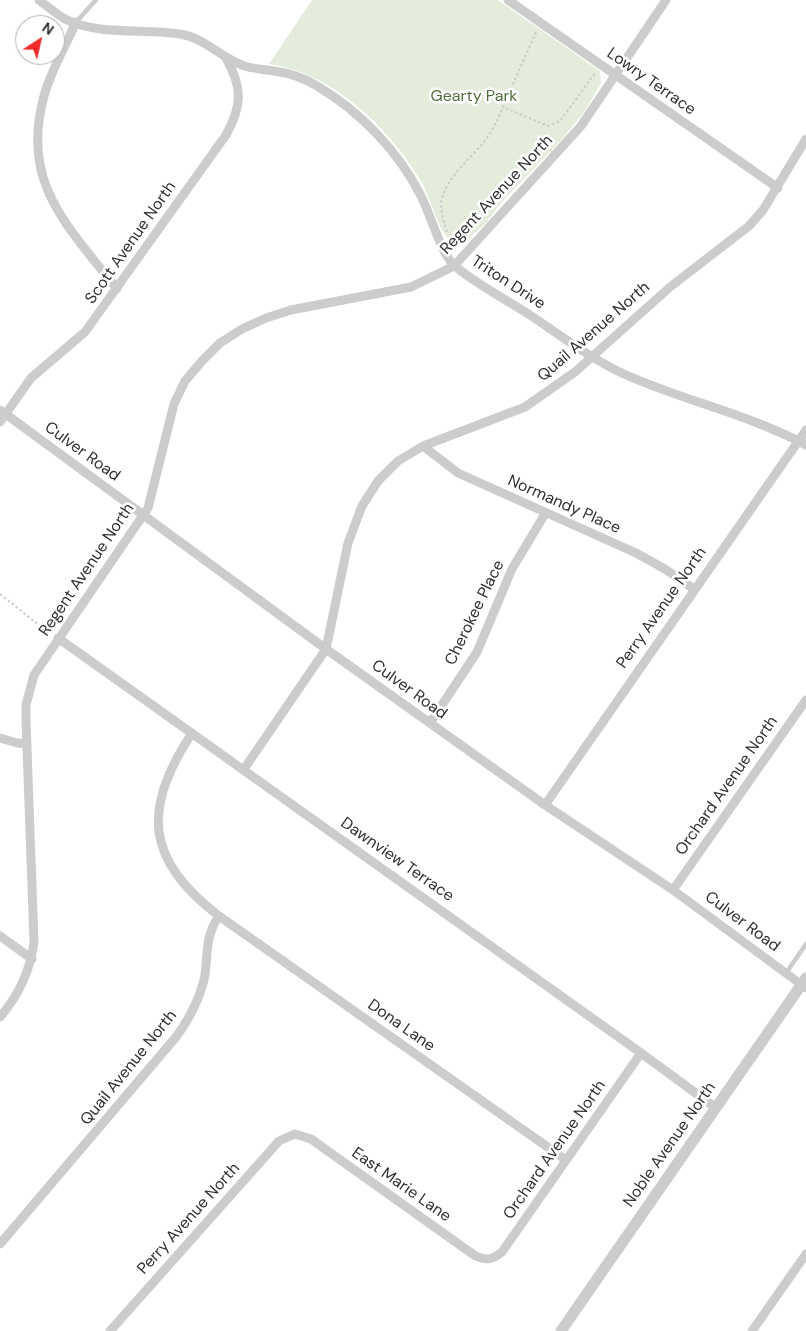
<!DOCTYPE html>
<style>
body{margin:0}
#map{position:relative;width:806px;height:1331px;overflow:hidden;background:#fff;font-family:"DM Sans",sans-serif}
canvas{display:block}
.north{position:absolute;left:15px;top:15px;width:50px;height:50px;box-sizing:border-box;background:#fff;border:1px solid #acacac;border-radius:50%;rotate:35deg;font-size:14px;font-weight:700;line-height:20px;text-align:center;color:#2f2f2f}
.north::after{content:'';display:block;margin:auto;width:18px;height:22px;background:#f02927;clip-path:polygon(50% 0,100% 100%,50% 72%,0 100%)}
</style>
<div id="map">
<canvas width="806" height="1331"></canvas>
<div class="north">N</div>
</div>
<script>
const context = document.querySelector('canvas').getContext('2d');
context.lineJoin = 'round';
function fill(path, color) { context.fillStyle = color; context.fill(path, 'evenodd'); }
function strokePath(path, color, width, dash) { context.strokeStyle = color; context.lineWidth = width; context.lineCap = dash ? 'butt' : 'round'; context.setLineDash(dash || []); context.stroke(path); }
function drawText(font, color, halo, rows, align = 'center') {
  context.font = font + ' "DM Sans",sans-serif'; context.lineWidth = 5; context.setLineDash([]); context.textBaseline = 'middle'; context.strokeStyle = halo; context.fillStyle = color; for (const [text, x, y, turn = 0] of rows) {
    context.save(); context.translate(x, y); context.rotate((+turn || 0) * Math.PI / 180); context.textAlign = isNaN(turn) ? turn : align; if (halo) context.strokeText(text, 0, 0); context.fillText(text, 0, 0); context.restore();
  }
}
fill(new Path2D(`
 M312,0H498L600,71L601,83L585,111L564,137L500,204L487,222L465,242L454,244C439,236 431,198 421,181C388,127 333,73 269,64Z`), '#e4eddc');
strokePath(new Path2D(`
 M536,32L503,107L548,126L560,121L595,73
 M447,232C444,222 439,208 442,198C448,176 470,159 484,142C492,131 498,120 503,107
 M0,594L49,633`), '#ccc', 2, [2.5, 2.5]);
strokePath(new Path2D(`
 M76,22L96,0
 M786,973L806,944`), '#ccc', 4.5);
strokePath(new Path2D(`
 M39,0C47,6 56,14 65,19C99,36 144,28 180,34C205,38 220,57 242,65C251,69 263,69 274,71C289,73 304,78 317,86C360,111 399,152 421,196C430,213 442,257 456,267C478,285 505,299 530,315C560,335 591,359 624,374C684,401 748,414 806,445
 M508,0L778,188
 M76,22C66,46 51,70 44,96C20,183 67,225 117,289
 M0,410L326,649L545,805L673,890L806,988
 M0,422L31,378L85,332L226,135C242,106 243,88 226,58
 M423,446L458,473L636,553L665,569L694,589
 M58,638L641,1053L716,1108
 M430,723L477,652L512,569L545,514
 M0,738L17,743L27,744
 M244,769L326,649L348,543L362,506L378,481L398,461L423,446L525,407L575,372L670,287L749,226L763,210L806,139
 M545,805L806,430
 M673,890L806,700
 M219,916L566,1160
 M0,936L32,959
 M0,1017C19,995 30,972 34,942L26,721V705L34,675L148,508L174,404L185,381L202,361L220,343L242,329L266,318L291,310L411,287L454,266L581,126L666,0
 M0,1244L176,1037C190,1018 200,999 205,975C208,953 205,936 219,916C145,860 142,808 192,733
 M110,1331L279,1141L295,1134L311,1139L474,1255C486,1261 492,1260 502,1252L641,1053
 M752,1331L806,1254`), '#ccc', 9);
strokePath(new Path2D(`
 M561,1331L806,978`), '#ccc', 11);
drawText('16px', '#2f2f2f', '#fff', [
 ["Lowry Terrace",651,82,35],
 ["Regent Avenue North",497,195,-47],
 ["Scott Avenue North",131,243,-55],
 ["Triton Drive",508,283,33],
 ["Quail Avenue North",594,332,-41],
 ["Culver Road",82,452,36],
 ["Normandy Place",564,505,24],
 ["Regent Avenue North",87,570,-56],
 ["Perry Avenue North",662,608,-55],
 ["Cherokee Place",475,613,-64],
 ["Culver Road",409,690,36],
 ["Orchard Avenue North",727,786,-55],
 ["Dawnview Terrace",397,860,35],
 ["Culver Road",742,922,37],
 ["Dona Lane",401,1026,35],
 ["Quail Avenue North",129,1068,-51],
 ["Noble Avenue North",670,1145,-55],
 ["Orchard Avenue North",555,1150,-55],
 ["East Marie Lane",401,1185,35],
 ["Perry Avenue North",189,1219,-48]
]);
drawText('16px', '#4e6e39', '#fff', [
 ["Gearty Park",474,97]
]);
</script>
